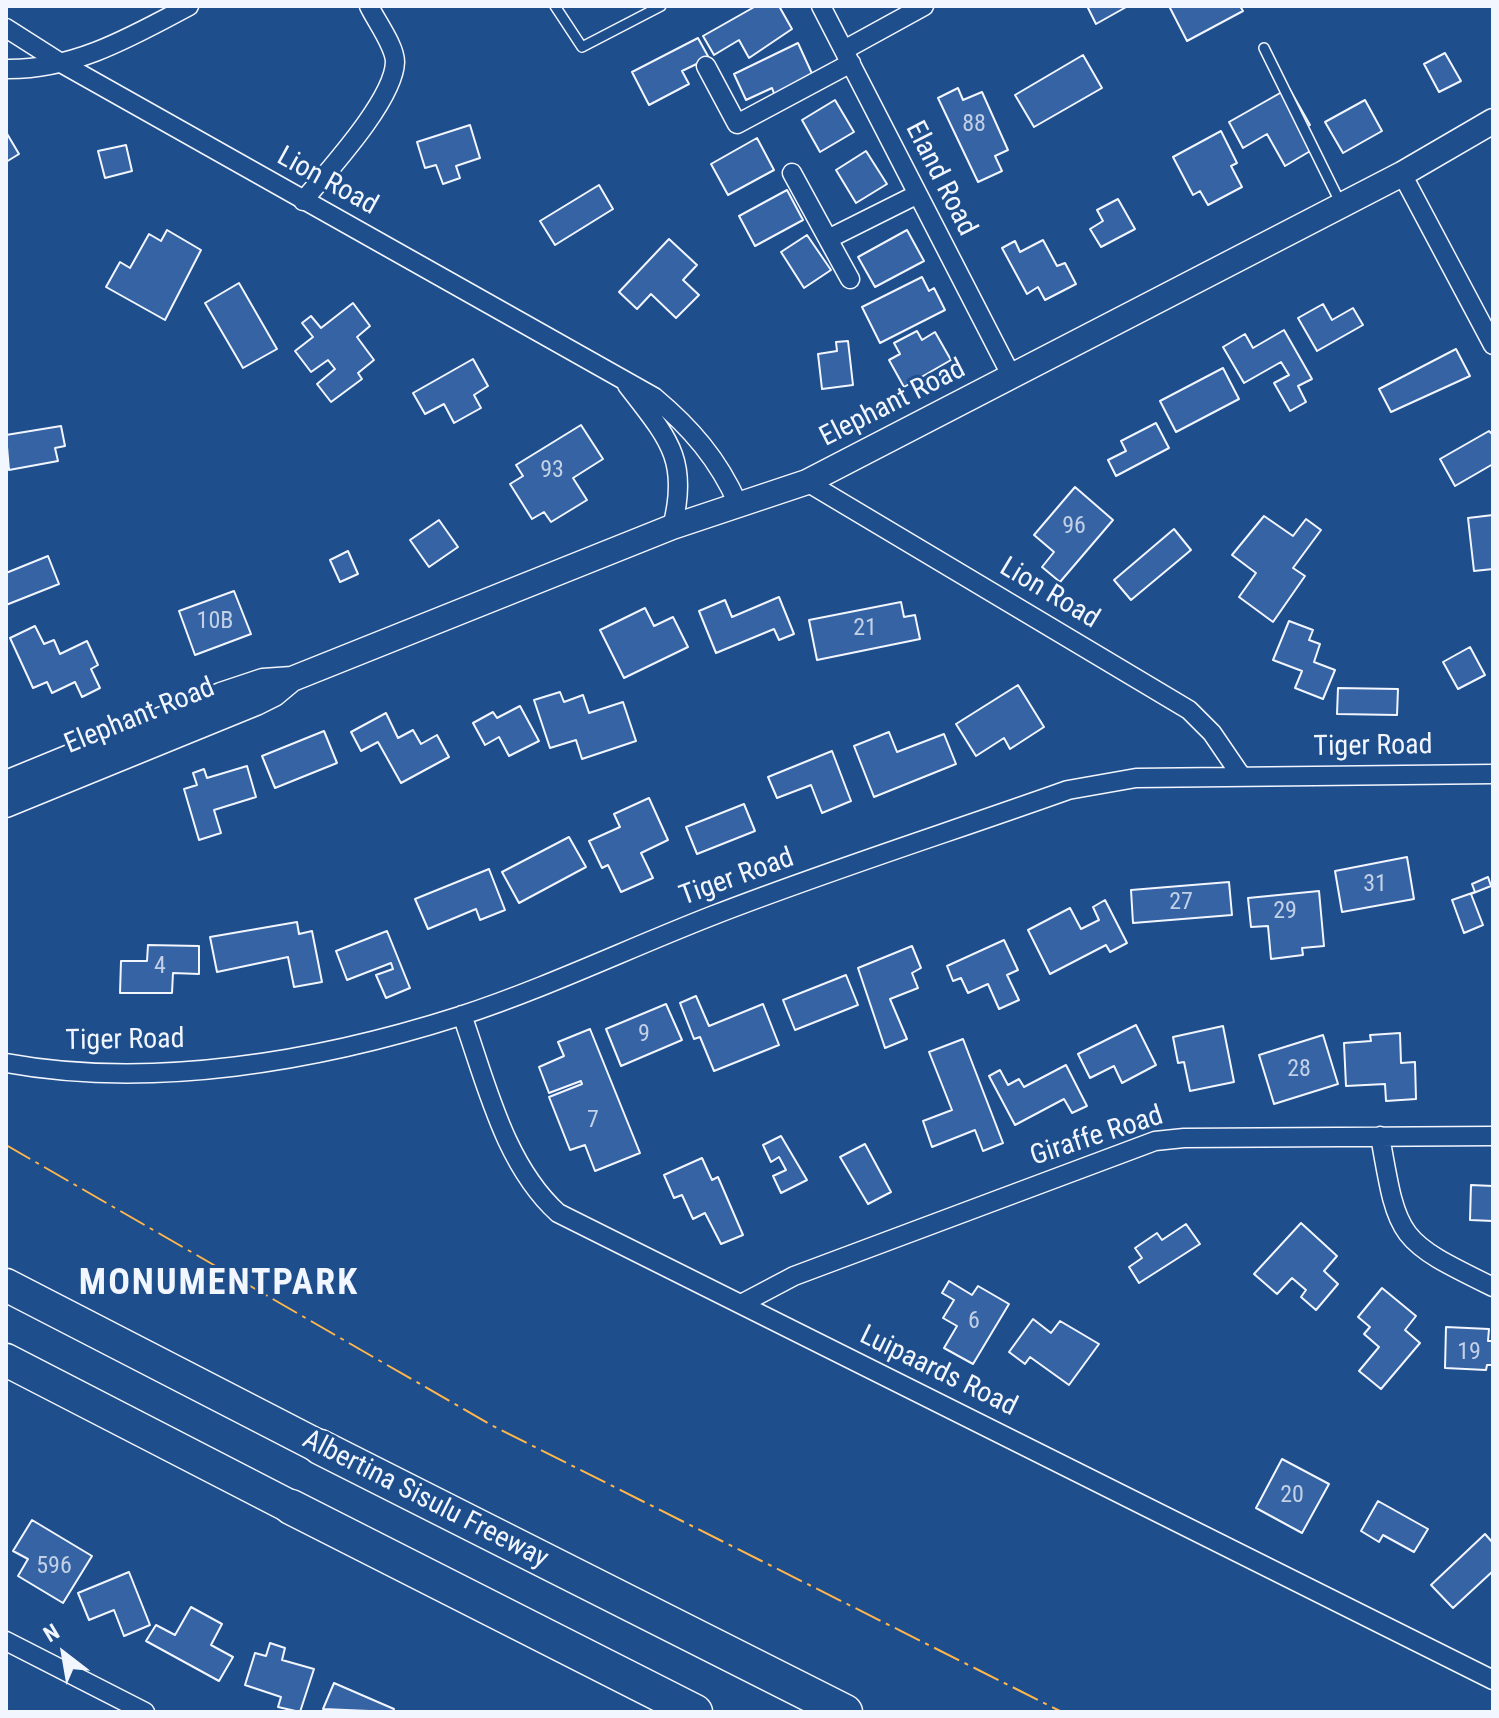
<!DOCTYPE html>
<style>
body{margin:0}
#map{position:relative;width:1499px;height:1718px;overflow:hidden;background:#1f4e8c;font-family:"Roboto Condensed",sans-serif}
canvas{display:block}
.frame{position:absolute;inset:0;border:8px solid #f2f6ff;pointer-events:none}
.north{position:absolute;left:24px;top:1614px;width:80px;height:80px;-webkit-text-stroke:6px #1f4e8c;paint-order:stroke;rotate:329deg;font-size:22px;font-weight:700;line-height:32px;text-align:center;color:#f2f6ff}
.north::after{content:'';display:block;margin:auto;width:28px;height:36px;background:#f2f6ff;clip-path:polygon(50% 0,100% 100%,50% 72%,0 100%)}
</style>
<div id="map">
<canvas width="1499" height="1718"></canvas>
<div class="frame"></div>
<div class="north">N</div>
</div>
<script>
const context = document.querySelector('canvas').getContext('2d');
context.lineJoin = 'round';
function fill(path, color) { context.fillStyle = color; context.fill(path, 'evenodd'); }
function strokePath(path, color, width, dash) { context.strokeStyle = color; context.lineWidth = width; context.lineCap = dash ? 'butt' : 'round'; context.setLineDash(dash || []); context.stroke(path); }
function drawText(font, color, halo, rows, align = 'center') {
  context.font = font + ' "Roboto Condensed",sans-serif'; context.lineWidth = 6; context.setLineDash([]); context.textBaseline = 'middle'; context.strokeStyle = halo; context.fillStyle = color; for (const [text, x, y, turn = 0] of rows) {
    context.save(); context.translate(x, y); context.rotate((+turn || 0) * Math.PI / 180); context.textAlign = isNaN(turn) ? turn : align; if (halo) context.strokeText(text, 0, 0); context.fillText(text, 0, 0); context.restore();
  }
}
const building = new Path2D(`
 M756,6H779L792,29L749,58L739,40L714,55L703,36Z
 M1087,6H1128L1096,24Z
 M1169,6H1240L1243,11L1187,41Z
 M698,38L709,58L682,71L689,84L649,105L632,72Z
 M798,43L814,78L775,96L772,88L746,100L734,74Z
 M1445,53L1461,81L1439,92L1424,64Z
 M1083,55L1102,88L1034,127L1015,95Z
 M958,88L963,100L982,92L1008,150L995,156L1002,171L978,182L938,98Z
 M1289,88L1310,125L1301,130L1312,150L1285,166L1267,134L1243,148L1229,122Z
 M835,100L854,132L820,152L802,120Z
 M1365,100L1382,131L1343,153L1325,122Z
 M470,125L480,158L456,166L460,178L443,184L436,165L425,168L417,142Z
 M1221,131L1237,163L1231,166L1242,187L1208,205L1200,191L1193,195L1173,157Z
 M6,132L19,154L6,162Z
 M757,138L774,170L728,195L711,164Z
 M126,145L132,171L105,178L98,151Z
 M866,151L887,184L856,203L836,170Z
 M599,185L613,209L555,245L540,221Z
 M787,190L803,220L755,246L739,216Z
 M1118,199L1135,229L1101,247L1090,229L1103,221L1097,210Z
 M167,230L201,250L165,320L106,287L120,262L130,268L149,234L161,241Z
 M907,230L924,261L875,287L858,257Z
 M807,235L831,270L804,288L781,252Z
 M669,239L697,265L683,280L699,295L676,318L651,294L637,309L619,292Z
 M1043,240L1057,266L1065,263L1076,284L1045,300L1038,287L1027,294L1002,248L1015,241L1020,252Z
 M922,277L929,291L934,288L945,310L880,343L862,307Z
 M239,283L277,349L243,368L205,303Z
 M353,303L370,326L357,337L374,360L358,373L362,379L331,402L317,384L335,369L328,360L311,372L295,351L313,337L302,323L311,316L321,328Z
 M1323,304L1332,320L1353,308L1363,325L1317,351L1298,318Z
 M1284,330L1312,379L1298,386L1306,402L1290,411L1274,383L1289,375L1281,362L1244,383L1223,347L1245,334L1253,348Z
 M917,331L922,340L935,332L951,360L904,387L889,360L900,354L894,343Z
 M848,341L853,385L822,389L818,354L837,351L836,342Z
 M1456,349L1470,376L1391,412L1379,389Z
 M473,359L488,386L474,395L481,408L454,423L444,404L425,414L413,393Z
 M1223,368L1239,399L1176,432L1160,401Z
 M1156,423L1169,448L1116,476L1108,460L1126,451L1121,441Z
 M581,425L603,459L573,478L587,500L551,522L544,512L532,519L510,484L523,476L516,465Z
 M61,426L65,446L55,448L58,461L9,470L6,435Z
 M1489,431L1493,435V464L1455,486L1440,459Z
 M1075,487L1113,520L1060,582L1042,567L1054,552L1034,535Z
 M1493,515V569L1474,571L1468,518Z
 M1264,516L1293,536L1306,519L1321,530L1293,568L1305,576L1273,622L1239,597L1256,573L1232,555Z
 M439,520L458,547L429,567L410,540Z
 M1174,529L1191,550L1131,600L1114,580Z
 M348,551L358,574L340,582L330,560Z
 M48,556L59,584L6,605V573Z
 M234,591L251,634L195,655L179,611Z
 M779,597L794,634L779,640L774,629L716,653L699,611L725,600L732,617Z
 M901,602L904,617L915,615L920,639L817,660L809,620Z
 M645,608L654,626L673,617L688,647L624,678L600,630Z
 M1289,621L1313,630L1309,640L1320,644L1314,662L1335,670L1323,699L1295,688L1302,671L1273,660Z
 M35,626L44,644L54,640L60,654L87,641L98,665L91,669L100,688L82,697L75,682L52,693L47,682L33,688L10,638Z
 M1470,647L1485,675L1458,689L1443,662Z
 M1018,685L1044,727L1010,749L1004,738L976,756L956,724Z
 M1338,688L1398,689L1397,715L1337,714Z
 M560,692L564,702L583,695L589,713L623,702L636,741L582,759L576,740L550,748L534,700Z
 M520,706L539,741L509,756L499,737L485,745L473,723L493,712L497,718Z
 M386,713L398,738L413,730L421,744L437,735L449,757L401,783L378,742L361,751L351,732Z
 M324,731L337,763L275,788L262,756Z
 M889,732L897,752L944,734L956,764L874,797L854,746Z
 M832,751L851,801L822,813L811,785L777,798L768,777Z
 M247,766L256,797L214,810L221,833L199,840L184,789L197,785L193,773L204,769L207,778Z
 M649,798L668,840L641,853L653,878L621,892L608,865L602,868L589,841L620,827L614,814Z
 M744,804L755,831L697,854L686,827Z
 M569,837L586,867L519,903L502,872Z
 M1407,857L1414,899L1342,912L1335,871Z
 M489,869L505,910L480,920L476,909L428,929L415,899Z
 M1488,877L1491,886L1471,894L1483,925L1464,933L1452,900L1475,892L1472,884Z
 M1229,882L1232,915L1133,923L1131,890Z
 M1319,891L1324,946L1302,948L1303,955L1271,959L1268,926L1251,927L1248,898Z
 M1105,900L1127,943L1110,952L1106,945L1050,974L1028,930L1070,908L1081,929L1099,920L1093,907Z
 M297,922L299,934L312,931L322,982L294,987L288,957L217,972L210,937Z
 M387,931L410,988L386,998L376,975L393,969L391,963L347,980L336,951Z
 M1004,940L1018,970L1007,975L1019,1000L999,1009L988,984L968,993L961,978L953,981L947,966Z
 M148,945L199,946V974L173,973L172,993H120L121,961H147Z
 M912,946L921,968L912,973L918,988L890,999L907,1039L885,1048L858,968Z
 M846,975L858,1005L795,1030L783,1000Z
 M696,996L709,1026L763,1004L779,1045L714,1071L700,1037L694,1039L680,1003Z
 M666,1004L682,1040L621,1066L606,1029Z
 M1136,1025L1156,1065L1122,1083L1114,1066L1090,1078L1078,1054Z
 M1223,1026L1234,1082L1190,1091L1184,1062L1178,1063L1173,1037Z
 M590,1029L640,1153L595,1171L585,1145L570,1150L549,1097L582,1084L581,1081L549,1093L539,1067L564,1056L558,1042Z
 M1400,1033L1401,1063L1415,1062L1416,1099L1386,1101L1385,1084L1346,1086L1344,1043L1371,1041L1370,1035Z
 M1323,1035L1338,1084L1274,1104L1259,1055Z
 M963,1039L1003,1143L983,1151L975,1130L932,1147L923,1121L952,1110L929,1052Z
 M1066,1065L1087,1106L1072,1113L1064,1099L1015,1125L989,1076L1000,1070L1008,1085L1019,1079L1024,1087Z
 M781,1136L807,1180L781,1193L773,1176L786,1170L779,1157L771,1162L763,1145Z
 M865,1144L891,1192L868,1204L840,1157Z
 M702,1158L712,1180L718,1177L743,1235L721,1244L705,1213L693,1219L682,1195L674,1198L664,1175Z
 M1471,1185L1493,1186V1221L1470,1220Z
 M1301,1223L1337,1256L1324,1271L1338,1284L1316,1310L1301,1297L1306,1290L1292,1278L1277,1294L1254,1274Z
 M1186,1224L1200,1244L1139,1283L1129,1267L1142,1258L1135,1248L1157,1233L1162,1240Z
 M949,1281L972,1295L978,1286L1009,1304L973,1364L944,1348L957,1326L943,1318L954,1300L942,1293Z
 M1382,1288L1416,1316L1405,1330L1420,1343L1381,1389L1359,1371L1379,1347L1364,1334L1370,1327L1358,1317Z
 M1033,1319L1051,1333L1060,1321L1099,1344L1069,1385L1030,1357L1025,1364L1009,1352Z
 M1446,1327L1489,1329L1488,1341H1493V1365H1487L1486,1370L1445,1368Z
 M1282,1459L1329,1484L1302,1533L1256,1508Z
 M1378,1501L1428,1529L1414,1552L1383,1535L1379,1542L1361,1531Z
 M32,1520L92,1556L63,1603L18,1576L28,1559L13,1551Z
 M1485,1534L1493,1543V1571L1453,1608L1431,1585Z
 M129,1572L150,1625L124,1636L114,1610L89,1620L78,1593Z
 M191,1607L222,1624L211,1645L233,1657L219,1681L146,1641L156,1625L175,1635Z
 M270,1643L285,1648L282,1660L314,1669L300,1712L278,1707L281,1697L245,1685L255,1653L266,1656Z
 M334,1683L394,1709L393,1712L323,1709Z`);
fill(building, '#3563a3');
strokePath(building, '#f2f6ff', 2);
const service = new Path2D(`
 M555,6L582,47L661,6
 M1264,48L1340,202`);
const minor = new Path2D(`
 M821,6L1012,377
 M6,28L61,63L654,397C691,428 718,459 738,504
 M844,50L924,6
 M706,66L737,124L851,63
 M6,69C74,70 131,37 189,6
 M792,173L828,239L916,195
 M1402,174L1493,345
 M303,201C328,171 394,100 395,62C395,46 376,21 369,6
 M828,239L850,279
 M627,385C667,437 690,459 672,527
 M807,482L1189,710L1212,733L1242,777
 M462,1015C486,1082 504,1164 558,1213L1493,1680
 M6,1063C153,1090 319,1061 460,1016C546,988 629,948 714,915C830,870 950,832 1068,790L1136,778L1493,774
 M1380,1136C1398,1240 1397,1240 1493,1287
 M741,1304L794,1276L1155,1141L1184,1138L1493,1136
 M6,1641L145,1712`);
const tertiary = new Path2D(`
 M6,783L221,695L263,681L292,679L672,527L807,482L1402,174L1493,121
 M6,805L256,703L274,694L292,679`);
const trunk = new Path2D(`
 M6,1285L320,1447
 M6,1360L291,1507`);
const motorway = new Path2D(`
 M320,1447L845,1712
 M291,1507L695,1712`);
strokePath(service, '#f2f6ff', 12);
strokePath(minor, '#f2f6ff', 21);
strokePath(tertiary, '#f2f6ff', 27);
strokePath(trunk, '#f2f6ff', 35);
strokePath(motorway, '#f2f6ff', 37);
strokePath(service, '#1f4e8c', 9);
strokePath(minor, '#1f4e8c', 18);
strokePath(tertiary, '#1f4e8c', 24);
strokePath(trunk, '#1f4e8c', 32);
strokePath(motorway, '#1f4e8c', 34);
strokePath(new Path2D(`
 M6,1145L491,1425L1062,1712`), '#ffb74d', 2, [28, 6, 4, 6]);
drawText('24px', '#c3d1e8', null, [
 ["88",974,125],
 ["93",552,471],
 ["96",1074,527],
 ["10B",215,622],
 ["21",865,629],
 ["31",1375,885],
 ["27",1181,903],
 ["29",1285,912],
 ["4",160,967],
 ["9",644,1035],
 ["28",1299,1070],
 ["7",593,1121],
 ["6",974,1322],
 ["19",1469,1353],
 ["20",1292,1496],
 ["596",54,1567]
]);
drawText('28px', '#f2f6ff', '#1f4e8c', [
 ["Eland Road",940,179,63],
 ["Lion Road",327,182,29],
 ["Elephant Road",893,404,-27],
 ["Lion Road",1049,594,31],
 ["Elephant Road",140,717,-22],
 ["Tiger Road",1373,747,-1],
 ["Tiger Road",737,878,-20],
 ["Tiger Road",125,1041,-1],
 ["Giraffe Road",1097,1137,-18],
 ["Luipaards Road",938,1372,26],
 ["Albertina Sisulu Freeway",425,1500,27]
]);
context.letterSpacing = '2px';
drawText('bold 36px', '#f2f6ff', '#1f4e8c', [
 ["MONUMENTPARK",219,1285]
]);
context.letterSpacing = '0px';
</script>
